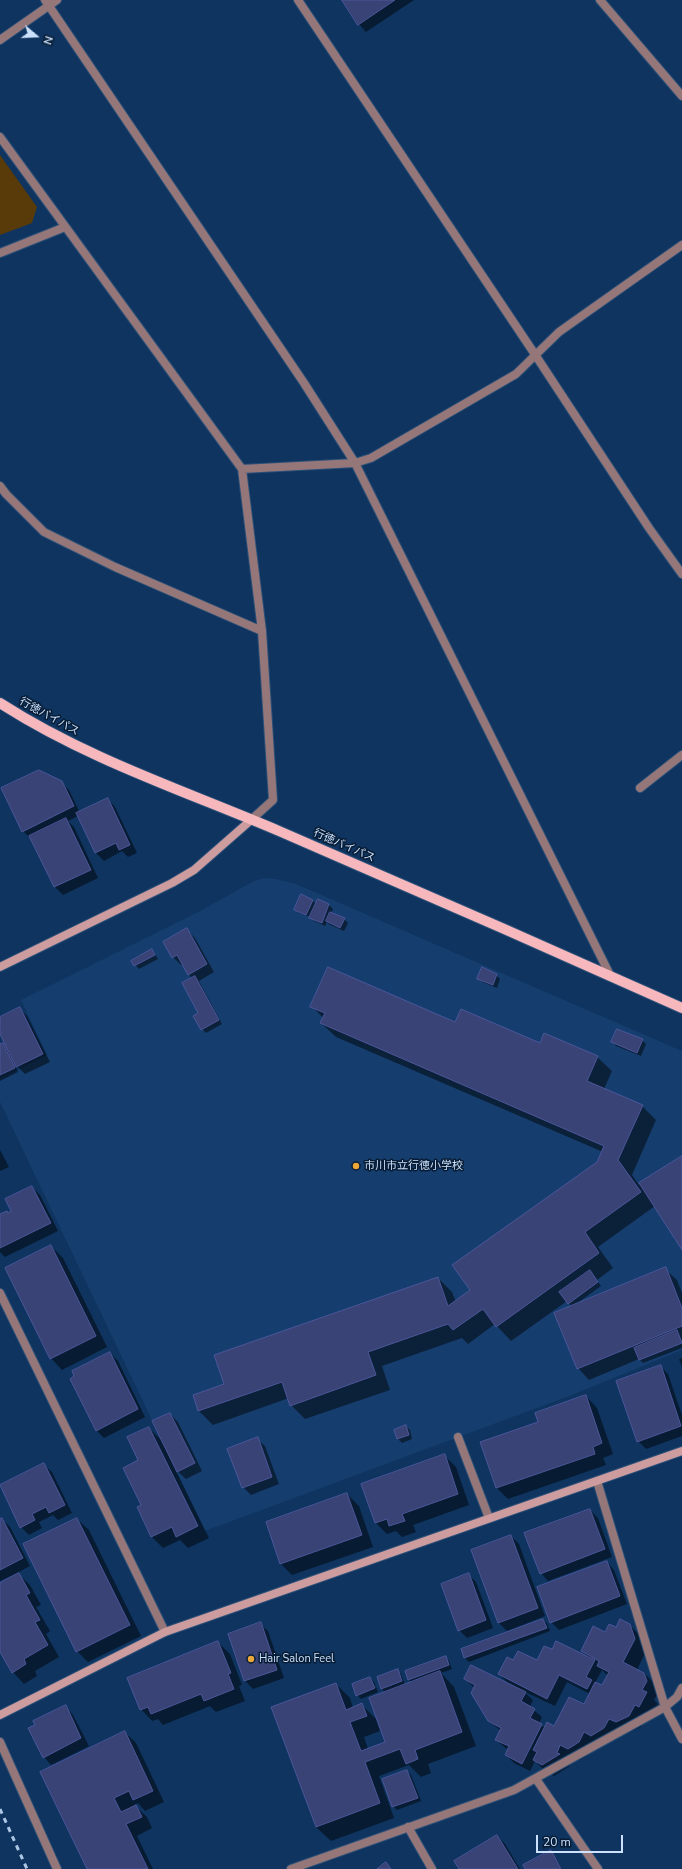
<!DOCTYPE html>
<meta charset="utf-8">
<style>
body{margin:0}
#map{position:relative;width:682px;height:1869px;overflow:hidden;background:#0e345f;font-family:"Nunito Sans",sans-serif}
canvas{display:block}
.north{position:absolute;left:16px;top:16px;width:40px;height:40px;-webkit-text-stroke:3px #071c34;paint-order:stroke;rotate:109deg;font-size:11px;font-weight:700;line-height:16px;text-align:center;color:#cbe1fc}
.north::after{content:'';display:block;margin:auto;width:14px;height:18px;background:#cbe1fc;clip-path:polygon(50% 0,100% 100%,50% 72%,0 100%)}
.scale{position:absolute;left:536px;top:1835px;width:87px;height:18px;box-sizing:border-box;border:2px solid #cbe1fc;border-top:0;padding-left:5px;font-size:12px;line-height:14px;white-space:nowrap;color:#cbe1fc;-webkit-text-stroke:3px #071c34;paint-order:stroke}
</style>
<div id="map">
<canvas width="682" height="1869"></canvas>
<div class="north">N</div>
<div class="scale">20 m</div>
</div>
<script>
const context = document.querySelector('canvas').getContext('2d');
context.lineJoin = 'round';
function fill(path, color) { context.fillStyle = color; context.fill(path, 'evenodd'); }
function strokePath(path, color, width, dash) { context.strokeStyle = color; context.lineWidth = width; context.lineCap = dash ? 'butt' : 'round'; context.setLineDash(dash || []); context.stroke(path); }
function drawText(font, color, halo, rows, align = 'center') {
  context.font = font + ' "Nunito Sans","Noto Sans JP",sans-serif'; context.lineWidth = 3; context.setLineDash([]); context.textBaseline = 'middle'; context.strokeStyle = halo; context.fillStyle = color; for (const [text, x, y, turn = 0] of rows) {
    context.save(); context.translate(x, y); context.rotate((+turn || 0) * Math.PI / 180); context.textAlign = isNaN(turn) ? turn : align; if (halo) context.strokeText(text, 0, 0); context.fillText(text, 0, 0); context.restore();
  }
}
fill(new Path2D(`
 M264,878L276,879L296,884L682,1051V1350L572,1395L205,1531L0,1102V1079L47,1055L21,1000L202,910L254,881Z`), '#153e6e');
fill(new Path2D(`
 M0,155L37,207L32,223L0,235Z`), '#593b0a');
fill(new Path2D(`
 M343,0H414L366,32L359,24Z
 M61,782L69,790L80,813L108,799L115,807L137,853L128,857L122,851L104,861L96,853L78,816L68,821L74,827L98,878L63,895L55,887L31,839L23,831Z
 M312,900L316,904L318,900L329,905L333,909L331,913L344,919L348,923L344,931L330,925L327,922L325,926L314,921L311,917L299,913L295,910Z
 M187,930L195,938L214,972L199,981L222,1024L206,1033L202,1029L192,979L183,964L181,965L173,957Z
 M152,950L158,959L139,969L132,961Z
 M496,975L500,979L497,988L482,982L478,978Z
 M312,1006L456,1023L597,1057L612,1071L604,1089L642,1106L656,1120L632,1175L639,1185L682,1157V1249L655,1206L598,1247L613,1268L597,1280L601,1286L576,1304L665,1269L677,1280L682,1293V1348L643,1363L639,1359L589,1380L578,1368L572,1307L567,1301L511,1341L495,1324L468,1344L462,1338L382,1366L390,1390L305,1419L291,1405L289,1398L213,1425L199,1411L438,1278L452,1292L456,1302L471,1291L598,1162L603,1152L336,1037L321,1023L323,1018Z
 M19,1008L27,1016L50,1062L25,1074L15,1064L18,1072L0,1081V1045L3,1044L8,1049L0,1032V1018Z
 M642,1040L646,1044L641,1056L616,1046L613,1042Z
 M0,1150L9,1167L0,1171Z
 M32,1187L40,1195L58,1231L5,1257L0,1252V1215L13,1212Z
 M51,1246L63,1258L107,1347L62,1370L51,1358Z
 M110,1353L118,1361L145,1417L104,1438L96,1430L76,1377Z
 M682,1358V1367L679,1359Z
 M660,1366L668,1374L682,1415V1436L646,1449L638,1441Z
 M586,1396L597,1408L613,1454L603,1458L606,1465L508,1499L497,1488L481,1443L539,1422Z
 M170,1414L178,1422L202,1471L186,1479L175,1469L209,1538L188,1548L180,1540L163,1548L152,1537L138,1508L143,1505L140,1461L149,1428L164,1443Z
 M406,1426L410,1430L412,1439L402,1443L398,1439L395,1430Z
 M257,1439L265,1446L279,1484L251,1495L243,1487Z
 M445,1456L456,1467L469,1505L413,1525L416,1532L402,1537L396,1531L387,1534L376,1523Z
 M44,1465L52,1472L72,1513L58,1520L53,1515L39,1522L42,1528L29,1535L21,1527Z
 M347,1494L359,1506L373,1547L292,1575L281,1564L267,1522Z
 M590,1510L598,1518L612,1557L548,1581L541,1573Z
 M2,1519L10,1527L30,1566L17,1573L30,1585L41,1605L36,1607L50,1631L46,1634L59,1657L35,1671L37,1676L24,1684L13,1672L0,1650V1584L18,1574L17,1573L0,1581V1520Z
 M77,1519L89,1530L141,1636L88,1662L77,1651Z
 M511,1536L519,1544L545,1616L507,1631L499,1623L472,1551Z
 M607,1562L614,1570L627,1604L559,1630L551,1622Z
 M469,1575L476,1582L493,1628L467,1638L459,1630Z
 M543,1620L547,1623L550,1631L469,1662L465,1658L462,1649Z
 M260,1624L268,1631L284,1678L253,1689L245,1681Z
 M629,1625L641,1636L646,1651L637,1670L644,1673L656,1685L658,1693L654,1700L658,1704L651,1718L647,1716L641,1727L628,1733L620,1730L615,1739L603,1747L596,1743L590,1754L580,1760L572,1756L568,1764L570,1766L554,1776L545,1771L535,1761L530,1771L514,1763L506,1755L508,1750L496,1740L501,1731L489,1721L475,1688L465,1679L509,1684L499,1674L514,1662H537L552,1651L587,1656L582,1651L605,1634ZM602,1670L608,1676L603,1687L595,1683ZM567,1682L590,1694L585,1705L555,1728H545L539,1724L542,1717L530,1707L533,1700L523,1691L555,1706Z
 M218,1642L230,1654L242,1685L239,1686L245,1701L216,1712L210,1706L163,1725L158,1719L152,1721L141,1709Z
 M445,1657L449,1661L452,1669L441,1673L454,1687L476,1746L428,1764L431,1773L421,1777L409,1765L379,1776L394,1818L331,1841L316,1827L336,1684L350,1698L353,1708L362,1705L376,1719L380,1731L364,1737L368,1749L387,1742L386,1693L382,1689L397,1670L401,1674L405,1685L412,1683L409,1680Z
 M370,1678L374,1682L378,1692L361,1699L357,1695Z
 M66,1707L73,1715L89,1746L51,1765L44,1757Z
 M125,1732L136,1743L164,1802L145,1811L138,1803L134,1805L147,1817L152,1828L137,1836L153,1869H88Z
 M407,1771L411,1775L421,1801L397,1810L393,1806Z
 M497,1836L505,1844L520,1869H460Z
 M551,1851L562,1869H526Z`), '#0007');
const building = new Path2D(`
 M342,0H395L358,25Z
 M39,770L62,781L74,806L22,832L1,788Z
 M108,798L130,845L119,850L116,843L95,853L76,813Z
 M66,818L91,870L54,887L29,836Z
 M301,894L313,900L306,915L294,910Z
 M318,899L329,904L322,923L309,918Z
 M330,912L345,918L340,928L326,921Z
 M187,928L207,964L188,975L177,955L172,958L163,942Z
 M152,949L155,955L134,966L131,961Z
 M328,967L455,1022L461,1009L540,1043L544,1033L598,1056L587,1081L643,1105L618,1160L641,1192L585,1232L599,1253L496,1327L483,1309L453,1330L448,1324L368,1352L376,1375L290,1406L282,1382L198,1411L193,1395L224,1384L214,1355L438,1277L448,1306L470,1290L452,1265L597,1162L604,1146L320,1023L325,1013L310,1007Z
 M482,967L497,974L493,985L477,979Z
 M195,976L219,1020L201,1030L193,1016L198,1013L182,983Z
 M20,1007L43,1054L16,1067L0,1034V1017Z
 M617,1029L643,1039L637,1053L611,1042Z
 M3,1043L15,1068L0,1075V1044Z
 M682,1156V1250L639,1183Z
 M32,1186L51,1223L0,1248V1214L7,1211L8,1213L11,1211L5,1199Z
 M51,1245L96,1336L50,1359L5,1268Z
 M666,1267L682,1308V1326L577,1369L554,1313Z
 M590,1270L598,1282L568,1304L559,1292Z
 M677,1330L682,1343L639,1360L634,1348Z
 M110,1352L138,1409L96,1431L70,1379L74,1376L72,1371Z
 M661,1365L681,1426L637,1442L616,1381Z
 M586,1395L602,1443L593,1447L595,1454L496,1488L480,1442L538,1422L535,1413Z
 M170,1413L195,1463L177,1472L152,1421Z
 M406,1425L409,1435L397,1439L394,1430Z
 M149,1427L198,1526L176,1537L172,1527L151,1537L137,1507L141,1505L123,1468L138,1460L127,1437Z
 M258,1437L272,1477L242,1488L227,1449Z
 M445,1454L458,1494L402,1514L405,1521L389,1526L387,1519L375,1523L361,1484Z
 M44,1463L65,1505L49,1513L46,1507L32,1514L35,1520L20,1528L0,1485Z
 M347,1493L362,1535L280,1564L266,1522Z
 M590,1509L605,1549L540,1574L524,1533Z
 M2,1518L23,1558L0,1570V1519Z
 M77,1518L130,1625L76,1652L23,1544Z
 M511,1535L538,1608L498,1623L471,1550Z
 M607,1561L620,1596L550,1623L537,1587Z
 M19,1573L30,1593L26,1595L40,1620L35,1622L48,1645L24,1659L26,1664L12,1673L0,1652V1583Z
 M469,1573L486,1620L458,1631L441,1584Z
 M543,1619L547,1628L464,1658L461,1649Z
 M620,1619L630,1624L635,1639L623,1662L644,1673L647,1681L642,1690L647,1692L639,1707L635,1705L629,1716L616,1722L609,1719L604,1728L591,1736L584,1732L579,1742L568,1749L560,1745L557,1753L560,1754L542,1765L533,1760L537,1752L533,1750L547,1722L554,1726L569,1697L584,1704L595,1682L602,1685L609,1672L597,1666L599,1661L581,1651L593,1626L605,1632L609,1624L616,1627Z
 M261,1622L277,1670L244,1681L228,1634Z
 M218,1641L231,1673L228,1674L234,1689L204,1701L201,1694L151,1714L148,1707L140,1710L127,1678Z
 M556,1641L595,1660L586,1677L592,1680L587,1689L559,1675L547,1699L498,1674L507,1657L513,1660L518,1651L537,1660L544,1646L552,1649Z
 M446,1656L449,1665L408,1680L405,1671Z
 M471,1665L526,1692L521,1701L535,1709L530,1718L542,1724L522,1764L505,1755L509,1746L495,1740L501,1728L488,1721L471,1693L475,1685L464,1679Z
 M398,1669L402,1681L381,1689L377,1677Z
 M440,1671L462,1732L415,1750L418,1759L406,1764L400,1749L365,1762L380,1803L316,1827L271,1707L336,1683L346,1710L362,1703L367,1716L350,1722L361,1751L385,1742L369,1698Z
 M370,1677L375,1688L356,1696L352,1684Z
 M66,1705L81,1738L43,1758L28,1728L35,1725L33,1721Z
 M125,1731L153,1791L133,1800L129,1791L114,1798L121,1812L136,1805L142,1817L126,1824L148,1869H87L40,1772Z
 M407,1770L418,1798L392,1807L382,1779Z
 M497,1835L518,1869H459L454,1861Z
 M551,1850L561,1869H525L523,1865Z
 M386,1862L391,1869H377Z`);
fill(building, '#3a4375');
strokePath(building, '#4b569a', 1);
const lane = new Path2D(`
 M640,788L682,755
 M458,1437L489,1518`);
const street = new Path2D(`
 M45,0L304,383L355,463L610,975
 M298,0L536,356L649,528L682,574
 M600,0L682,96
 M0,40L57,0
 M0,137L242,469L262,631L273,800L251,820
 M0,253L65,227
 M242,469L355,463L371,458L516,374L559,332L682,245
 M0,486L6,494L44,532L115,567L262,631
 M0,1293L165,1632
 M597,1481L665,1707L682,1739
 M0,1742L57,1869
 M536,1779L598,1869
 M408,1827L432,1869
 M291,1869L514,1790L665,1707L677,1697L682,1688`);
const secondary = new Path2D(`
 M0,967L172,883L194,870L251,820
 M0,1715L165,1632L682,1451`);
const primary = new Path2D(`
 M0,703C87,759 185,791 279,831C414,889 548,948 682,1008`);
strokePath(lane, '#2c5078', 10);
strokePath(street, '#2c5078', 10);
strokePath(secondary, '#2c5078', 10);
strokePath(primary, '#2c5078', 12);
strokePath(lane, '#967779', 8);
strokePath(street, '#967779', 8);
strokePath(secondary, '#cd9c9f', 8);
strokePath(primary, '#f7b8bd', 10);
strokePath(new Path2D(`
 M0,1809L27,1869`), '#adc6e3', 3, [5, 5]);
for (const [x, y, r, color] of [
 [356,1166,4,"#eda83b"],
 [251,1659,4,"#eda83b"]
]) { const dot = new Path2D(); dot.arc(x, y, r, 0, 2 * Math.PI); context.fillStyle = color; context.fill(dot); strokePath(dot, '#071c34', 1.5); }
drawText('11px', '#cbe1fc', '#071c34', [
 ["行徳バイパス",49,717,29],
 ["行徳バイパス",344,846,24]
]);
drawText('11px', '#cbe1fc', '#071c34', [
 ["市川市立行徳小学校",364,1166],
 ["Hair Salon Feel",259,1659]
], 'left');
</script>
